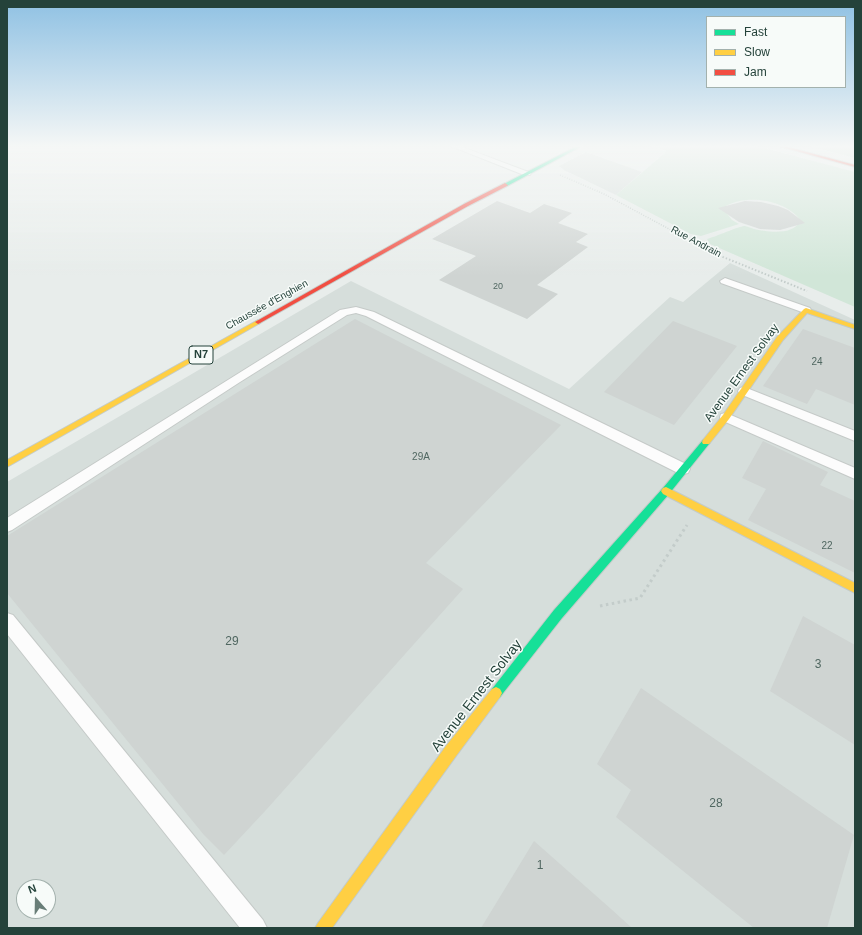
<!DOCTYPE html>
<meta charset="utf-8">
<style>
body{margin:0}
#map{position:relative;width:862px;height:935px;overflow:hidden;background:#e8edeb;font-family:Helvetica,sans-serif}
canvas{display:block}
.frame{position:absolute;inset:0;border:8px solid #24423a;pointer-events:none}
.legend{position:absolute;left:706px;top:16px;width:140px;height:72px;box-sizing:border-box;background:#f7fbf9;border:1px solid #a3b1ad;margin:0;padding:5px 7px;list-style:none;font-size:12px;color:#24423a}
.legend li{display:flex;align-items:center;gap:8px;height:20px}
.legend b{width:20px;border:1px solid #a3b1ad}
.north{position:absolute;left:16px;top:879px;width:40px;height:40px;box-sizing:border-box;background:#f7fbf9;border:1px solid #a3b1ad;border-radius:50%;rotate:340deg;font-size:11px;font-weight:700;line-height:16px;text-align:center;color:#24423a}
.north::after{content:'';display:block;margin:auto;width:14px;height:18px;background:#697e78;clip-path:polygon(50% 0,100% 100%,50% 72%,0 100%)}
</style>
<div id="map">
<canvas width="862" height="935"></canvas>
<div class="frame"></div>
<ul class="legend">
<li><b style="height:5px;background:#16e098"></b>Fast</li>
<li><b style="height:5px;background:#ffcf43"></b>Slow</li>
<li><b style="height:5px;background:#f24e42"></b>Jam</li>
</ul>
<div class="north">N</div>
</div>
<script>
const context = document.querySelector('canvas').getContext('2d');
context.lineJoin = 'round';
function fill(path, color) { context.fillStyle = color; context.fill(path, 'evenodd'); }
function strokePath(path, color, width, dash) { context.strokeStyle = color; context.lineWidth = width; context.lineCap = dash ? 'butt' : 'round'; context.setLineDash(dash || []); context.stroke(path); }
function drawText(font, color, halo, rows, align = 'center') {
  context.font = font + ' Helvetica,sans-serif'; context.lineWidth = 3; context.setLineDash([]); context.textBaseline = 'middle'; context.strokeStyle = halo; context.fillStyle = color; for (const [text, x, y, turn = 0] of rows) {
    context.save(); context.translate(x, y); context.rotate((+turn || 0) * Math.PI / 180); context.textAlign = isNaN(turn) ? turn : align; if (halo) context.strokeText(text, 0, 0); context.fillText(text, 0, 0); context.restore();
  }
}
fill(new Path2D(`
 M586,152L642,172L616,195L564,170L559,166Z
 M730,263L855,320V928H7V482L351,281L569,389L670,297L683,302ZM24,887H48V911H24Z`), '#d6dedb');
fill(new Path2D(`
 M646,145H753L855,172V307L710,244L707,239C715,237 739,226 745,226C748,227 752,228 754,229C767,232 795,236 800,220C786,200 747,194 726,206L725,211L732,220L739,224L701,236L691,234L616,195L667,151Z
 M810,145H855V158L809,146Z`), '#d1e6d8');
fill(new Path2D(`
 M497,201L530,213L544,204L572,213L558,223L588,234L576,242L588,247L537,285L558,294L527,319L439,280L476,256L432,239Z
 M745,201L761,202L778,206L788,210L805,223L780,230L760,229L739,222L718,208Z
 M355,319L561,425L426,563L463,589L266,810L224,855L204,835L7,593V536Z
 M673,321L737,346L674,425L604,392Z
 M803,329L855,348V405L816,389L807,404L763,386Z
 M763,441L828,472L820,485L855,501V573L748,520L766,489L742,478Z
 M803,616L855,645V745L770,691Z
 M641,688L854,835L827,928H754L616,817L631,790L597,764Z
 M534,841L611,909L632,928H481Z`), '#cfd4d2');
const lane = new Path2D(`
 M448,145H457L531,173L530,175H524Z
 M725,278L810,308L811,310L810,312H802L721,283L720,281Z
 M356,307L374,312L688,465L690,469L688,473L683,474L678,473L366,316L356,313L347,315L240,382L12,530L7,532V518L340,310Z
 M744,387L855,431V441L740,394L738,391L740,388Z
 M726,413L855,468V479L721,420L720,417L721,414Z
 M7,613L13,615L263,920L267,928H240L7,634Z`);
const fast = new Path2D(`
 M579,145H584L507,186L502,185Z
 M706,439L709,440L710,442L709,444L669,494L562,618L500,697L496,699L492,697L490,693L492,689L554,610L663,488L703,440Z`);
const slow = new Path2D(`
 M806,308L855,325V329L807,313L783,340L729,419L709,444H703L702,442L703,440L723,415L777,337L804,309Z
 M258,320L261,322L260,323L7,467V460Z
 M666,487L855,583V593L663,494L661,491L663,488Z
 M496,687L500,689L502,693L500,697L456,756L332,928H315L318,923L446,746L492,689Z`);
const jam = new Path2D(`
 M774,145H781L855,165V167Z
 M505,183L508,185L507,186L468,206L260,323L258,324L255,322L464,204Z`);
strokePath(lane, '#c5cac8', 2);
strokePath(fast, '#c3cbc8', 2);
strokePath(slow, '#c3cbc8', 2);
strokePath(jam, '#c3cbc8', 2);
strokePath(new Path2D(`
 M560,175L604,194L684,237`), '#c3ccca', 1.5, [1, 1.5]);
strokePath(new Path2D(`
 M682,236L723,257L807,291`), '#c3ccca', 2, [1.5, 2]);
strokePath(new Path2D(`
 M600,606L640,598L687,525`), '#c3ccca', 3, [2.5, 3.5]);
fill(lane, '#fcfcfc');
fill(fast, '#16e098');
fill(slow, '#ffcf43');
fill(jam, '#f24e42');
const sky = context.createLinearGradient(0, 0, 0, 276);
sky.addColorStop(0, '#8fc1e3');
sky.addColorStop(0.53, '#f5f7f6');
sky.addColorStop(1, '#f5f7f600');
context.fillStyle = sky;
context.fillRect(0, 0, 862, 276);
drawText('9px', '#506761', null, [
 ["20",498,287]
]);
drawText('10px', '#24423a', '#f7fbf9', [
 ["Rue Andrain",696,242,28],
 ["Chaussée d'Enghien",267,305,-29]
]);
drawText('10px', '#506761', null, [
 ["24",817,362],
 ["29A",421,457],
 ["22",827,546]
]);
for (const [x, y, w] of [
 [201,355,24]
]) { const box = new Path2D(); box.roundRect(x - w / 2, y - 9, w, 18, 3); context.fillStyle = '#f7fbf9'; context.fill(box); strokePath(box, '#24423a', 1); }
drawText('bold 11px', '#24423a', null, [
 ["N7",201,355]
]);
drawText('12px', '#24423a', '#f7fbf9', [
 ["Avenue Ernest Solvay",742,373,-54]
]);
drawText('12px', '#506761', null, [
 ["29",232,642],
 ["3",818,665],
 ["28",716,804],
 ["1",540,866]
]);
drawText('14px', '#24423a', '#f7fbf9', [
 ["Avenue Ernest Solvay",477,696,-52]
]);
</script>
